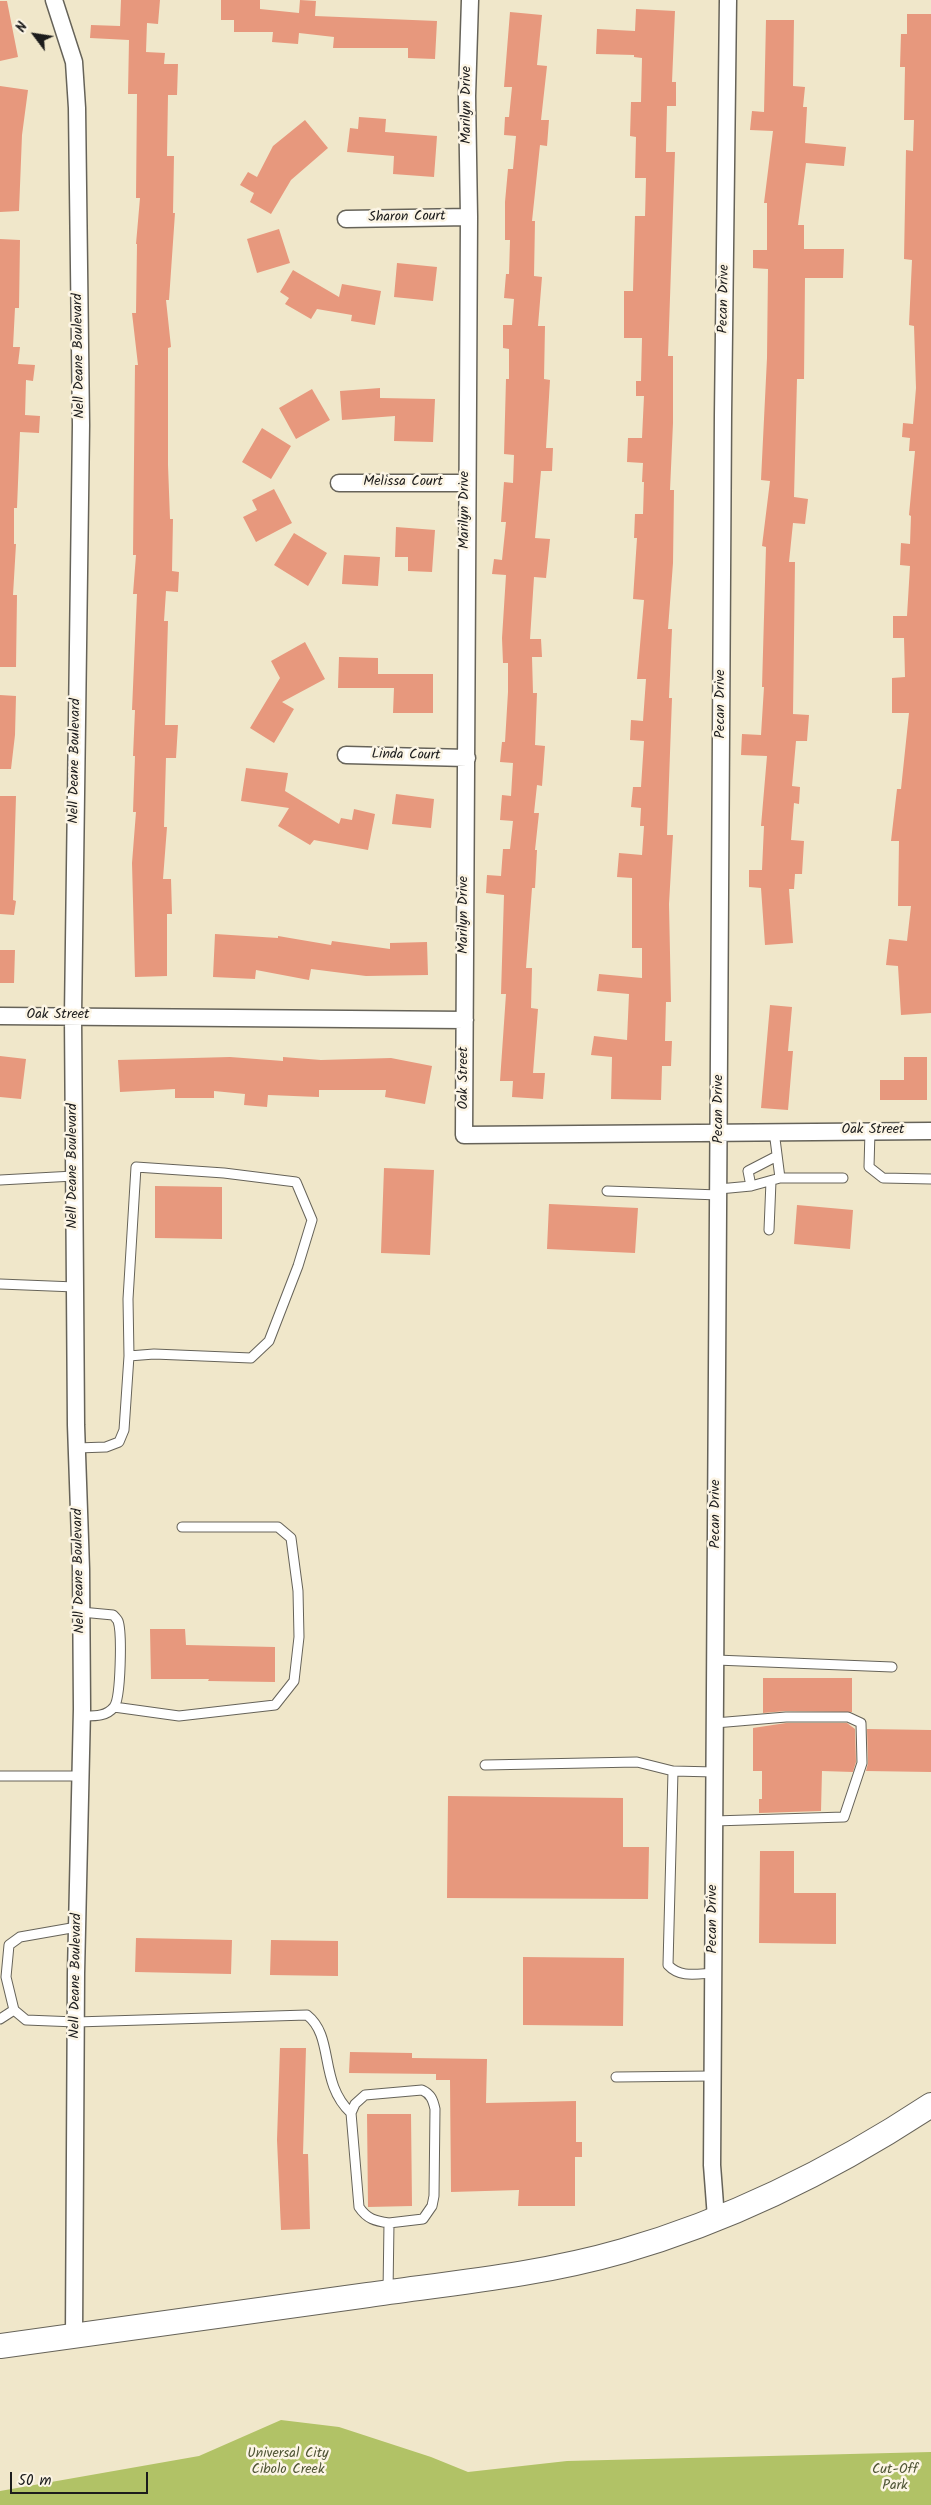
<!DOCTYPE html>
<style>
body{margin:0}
#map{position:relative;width:931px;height:2505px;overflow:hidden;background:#f0e7ca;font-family:Kalam,sans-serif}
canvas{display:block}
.north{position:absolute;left:10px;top:10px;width:50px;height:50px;-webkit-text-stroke:4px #fcf5e5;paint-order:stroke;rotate:301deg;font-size:14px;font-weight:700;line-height:20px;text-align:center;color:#1c1c1c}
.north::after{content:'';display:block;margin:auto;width:18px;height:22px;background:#1c1c1c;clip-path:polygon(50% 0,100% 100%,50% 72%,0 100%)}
.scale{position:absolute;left:10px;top:2472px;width:138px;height:22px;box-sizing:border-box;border:2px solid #1c1c1c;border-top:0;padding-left:6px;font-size:15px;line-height:18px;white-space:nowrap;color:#1c1c1c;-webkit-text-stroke:4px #fcf5e5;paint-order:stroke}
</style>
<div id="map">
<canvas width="931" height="2505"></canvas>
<div class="north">N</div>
<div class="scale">50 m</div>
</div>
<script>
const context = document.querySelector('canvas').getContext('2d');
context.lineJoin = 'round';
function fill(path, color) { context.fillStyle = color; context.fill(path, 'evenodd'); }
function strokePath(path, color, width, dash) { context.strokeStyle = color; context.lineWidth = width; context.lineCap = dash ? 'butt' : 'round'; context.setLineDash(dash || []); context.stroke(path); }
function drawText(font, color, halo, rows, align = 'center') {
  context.font = font + ' Kalam,sans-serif'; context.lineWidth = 5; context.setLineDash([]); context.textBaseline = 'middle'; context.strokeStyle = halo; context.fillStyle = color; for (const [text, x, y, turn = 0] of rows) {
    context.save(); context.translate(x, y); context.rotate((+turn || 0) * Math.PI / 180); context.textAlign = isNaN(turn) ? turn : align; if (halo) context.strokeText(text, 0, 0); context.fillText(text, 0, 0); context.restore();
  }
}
fill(new Path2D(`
 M281,2420L339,2427L431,2457L468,2472L567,2461L931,2452V2505H0V2491L199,2456Z`), '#b1c266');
fill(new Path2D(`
 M121,0H160L158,24L147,23L146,52L165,53L164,64H178L177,95H168L167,156H174L173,213H175L169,300H166L171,347L168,348V465L170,519H173L172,571L179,572L178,592L166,591L164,621H168L165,725H178L176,758H166L164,827H167L163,879H171L172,914H167V976L135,977L132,863L136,812H133L135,756H133L135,710H132L137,594H133L136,555H133L135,365H138L132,313H136L137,244H136L140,198H136L137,94H128L129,40L90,38L91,25L120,26Z
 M221,0H260V9L299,13L300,0L316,1L315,16L437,21L435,59L408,58V48H333L334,37L299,33L298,44L272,42L273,32H234V20H221Z
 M0,1H7L18,57L0,61Z
 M636,9L675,11L672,82H676V106H667L666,152H675L668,356H673V423L670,490H674L673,563L668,629H672L669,698H672L667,835H673L669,904L671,1002H666L665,1041H672L671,1066H662L661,1100L611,1099L612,1057L591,1055L594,1036L627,1040L629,994L597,991L599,974L642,978V948H632V878L617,877L619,853L642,855L644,826H640L641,808L631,807L633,787H641L644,741L630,740L631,720L643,721L646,679H637L644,600L633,599L637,538H634L635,514H643L644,482H642L643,463L627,462L628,438H642L644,396H636V381H641L642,338H624V291H633L635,216H645L646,178H635L636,137L630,136L631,102H641L642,58L634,57V55L596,54L597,29L635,31Z
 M510,12L542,15L537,65L547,66L541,120H549L547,146L540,145L532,221H535L534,276L542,277L538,326H545L544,379L550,380L546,448H553L552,471H541L535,538L550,539L546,578L534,577L530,639H541L542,657H532L533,693H537L535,745L545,746L542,786L537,785L534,813H539L535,850H537L535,888H532L526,968H532L531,1008L538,1009L533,1073H545L543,1099L512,1097L513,1081H500L506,994H501L504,895L486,893L487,875L501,876L503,849H510L513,821L500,820L502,795L511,796L513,763L500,762L502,742H505L508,692V663H503L502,638L506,575L492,574L494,559L502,560L506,522H501L504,482L513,483L514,455L504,454L506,379H509V349L503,348V325H512L514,299L504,298L506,274H509L510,240H505V202L508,169H513L516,136L504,135L505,117H509L512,87H504Z
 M907,14H931V1013L901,1015L898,966L886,965L889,939L907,941L911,906H898L899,841H891L897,789H901L909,713H892V678L905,677L904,638H893V616H907L910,566L900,565L901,543L910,544L911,516L909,515L915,451H909L910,438L902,437L903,423L913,424L916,388L914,326L909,325L912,260L904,259L906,150L913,151L914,120H904L905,67H900L901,34H907Z
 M766,20H794L793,86L805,87L803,107H807L805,143L846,147L844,166L806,163L798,225H804V249H844L843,278H805L804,379H797L794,497L808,499L805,524L793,523L789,562H795L793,714L809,715L807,741H796L792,786L800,787L799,804L794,803L791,840L804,841L802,874H795L794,889H789L793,943L765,945L761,888L749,887V870H762L764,826H761L767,756L741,755L742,734L761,735L764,687H762L766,547L762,546L770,481L761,480L767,358L768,269L753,268V250H767V203H764L773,131L750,130L752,111L764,112Z
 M0,86L28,90L22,135L19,211L0,212Z
 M359,117L386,119L385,132L437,136L434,177L393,174L394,156L347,152L350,128L358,129Z
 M305,120L328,148L291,180L271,214L250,202L254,193L240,185L248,172L257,177L273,146Z
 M279,229L290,263L257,273L247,239Z
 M0,239L20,240L19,308H15L13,347H20L18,364L35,365L33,381L26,380L25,415L40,416L39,433L20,432L17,508H14V544H16L13,595H17L16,667H0Z
 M397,263L437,267L433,301L394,297Z
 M293,270L339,297L342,284L381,291L375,325L351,321L352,315L317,309L311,319L285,304L289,298L280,292Z
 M380,388V398L435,399L433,442L394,441L395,416L342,420L340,391Z
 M312,389L330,420L296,439L279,408Z
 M262,428L291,446L271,479L242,462Z
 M274,489L292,523L256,542L243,517L257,510L252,500Z
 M396,527L435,530L432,572L408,571V557H395Z
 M294,533L327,553L308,586L274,565Z
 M344,555L380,557L378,586L342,584Z
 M305,642L325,679L282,702L294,709L274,743L250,728L280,678L271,661Z
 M339,657L378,658V674H433V713H393L394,688H338Z
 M0,695L16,696L15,735L11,769H0Z
 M246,768L288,773L285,791L339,824L341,818L352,820L354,809L375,814L368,850L314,840L310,845L278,826L289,808L241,801Z
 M396,794L434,799L431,828L392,824Z
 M0,796H16L13,900L16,901L14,915L0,914Z
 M215,934L278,938V936L331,945L332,941L390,949V943L427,942L428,975L366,976L311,969L309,980L256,970L255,979L213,977Z
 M0,950H15L14,983H0Z
 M770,1005L792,1007L788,1051H793L788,1110L761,1108Z
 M0,1056L26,1059L21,1099L0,1097Z
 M230,1057L283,1061V1057L321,1060L391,1058L432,1066L425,1104L385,1097L386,1090H319V1097L268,1095L267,1107L244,1105L245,1094L214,1091V1098H175V1089L120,1092L118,1060Z
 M904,1057H927V1100H880V1080H904Z
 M384,1168L434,1170L430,1255L381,1253Z
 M155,1186L222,1187V1239L155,1238Z
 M549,1204L638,1208L635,1253L547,1249Z
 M797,1205L853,1210L850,1249L794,1244Z
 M150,1629H185L186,1645L275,1647V1682L208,1681L209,1679H151Z
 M763,1678H852V1712L786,1711L763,1713Z
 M786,1723H847L855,1729L856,1762L853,1772L822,1771L821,1811L759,1813V1799H762V1771H753V1728Z
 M867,1729L931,1730V1772L866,1771L868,1763Z
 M448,1796L623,1798V1847H649L648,1899L447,1898Z
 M760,1851H794V1893H836V1944L759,1943Z
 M136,1938L232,1940L231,1974L135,1972Z
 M271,1940L338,1941V1976L270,1975Z
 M523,1957L624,1958L623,2026L523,2025Z
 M280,2048H306L303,2154H308L310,2229L281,2230L277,2140Z
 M350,2052L412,2053V2058L487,2059L486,2103L576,2101V2142H582V2157H575V2206H518L519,2190L451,2192L450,2080H436V2074L349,2073Z
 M367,2114H411L412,2206L368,2207Z`), '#e7987d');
const service = new Path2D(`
 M774,1131L780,1178
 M870,1131L869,1167L883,1178L931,1179
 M0,1180L74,1176
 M751,1186L748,1171L777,1156
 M719,1189L751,1186L780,1178H843
 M607,1191L719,1195
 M769,1230L771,1181
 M0,1284L75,1287
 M77,1448L106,1447L119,1442L124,1430L129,1356L128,1299L136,1167L224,1173L296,1182L312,1220L298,1266L269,1341L251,1358L154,1354L129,1356
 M81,1612L113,1615C115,1617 117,1619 118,1621C122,1632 121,1698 114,1707C106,1717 94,1716 82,1716
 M716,1660L892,1667
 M114,1707L179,1716L275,1705L294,1681L299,1637L298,1591L291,1538L278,1527H182
 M485,1765L637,1762L673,1771
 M0,1776H81
 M714,1821L844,1817L862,1763L861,1723L848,1717H786L715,1723
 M77,1927L20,1937L9,1945L6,1977L14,2010L26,2020L76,2022L307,2015C335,2037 318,2082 351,2113
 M713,1973C696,1974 680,1978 668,1965L673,1771L715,1772
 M0,2019L14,2010
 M616,2077L712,2076
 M388,2292L389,2223C375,2221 367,2219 359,2207L351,2113L355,2104L365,2095L422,2090C431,2094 433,2100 435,2109L434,2196L432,2206L423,2219L389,2223`);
const minor = new Path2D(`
 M54,0L74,62L77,108L81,425L73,1016L76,1425L81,1569L82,1709L76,1973L74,2336
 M470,0L467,96L469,217L464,1135L931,1131
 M346,219L469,217
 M339,483H466
 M346,755L467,758
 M0,1016L465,1020
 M716,2218L712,2165L723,415L728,0`);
const secondary = new Path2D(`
 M0,2346C123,2329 245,2312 368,2295C453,2283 540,2275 623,2251C731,2220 837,2167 931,2105`);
strokePath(service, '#666359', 11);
strokePath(minor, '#666359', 19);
strokePath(secondary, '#666359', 26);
strokePath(service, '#fff', 9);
strokePath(minor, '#fff', 16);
strokePath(secondary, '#fff', 24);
drawText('14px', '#1c1c1c', '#fcf5e5', [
 ["Marilyn Drive",468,105,-90],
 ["Sharon Court",407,218,-1],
 ["Pecan Drive",725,299,-89],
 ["Nell Deane Boulevard",80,356,-91],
 ["Melissa Court",403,483],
 ["Marilyn Drive",466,510,-90],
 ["Pecan Drive",722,704,-90],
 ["Linda Court",406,756,1],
 ["Nell Deane Boulevard",76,761,-89],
 ["Marilyn Drive",465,915,-90],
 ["Oak Street",58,1016],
 ["Oak Street",465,1078,-90],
 ["Pecan Drive",720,1109,-90],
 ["Oak Street",873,1131],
 ["Nell Deane Boulevard",74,1166,-90],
 ["Pecan Drive",717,1514,-90],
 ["Nell Deane Boulevard",80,1571,-91],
 ["Pecan Drive",714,1919,-90],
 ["Nell Deane Boulevard",77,1976,-89]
]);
drawText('14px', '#505636', '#fcf5e5', [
 ["Universal City",288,2455],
 ["Cibolo Creek",288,2471],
 ["Cut-Off",895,2471],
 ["Park",895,2487]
]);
</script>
